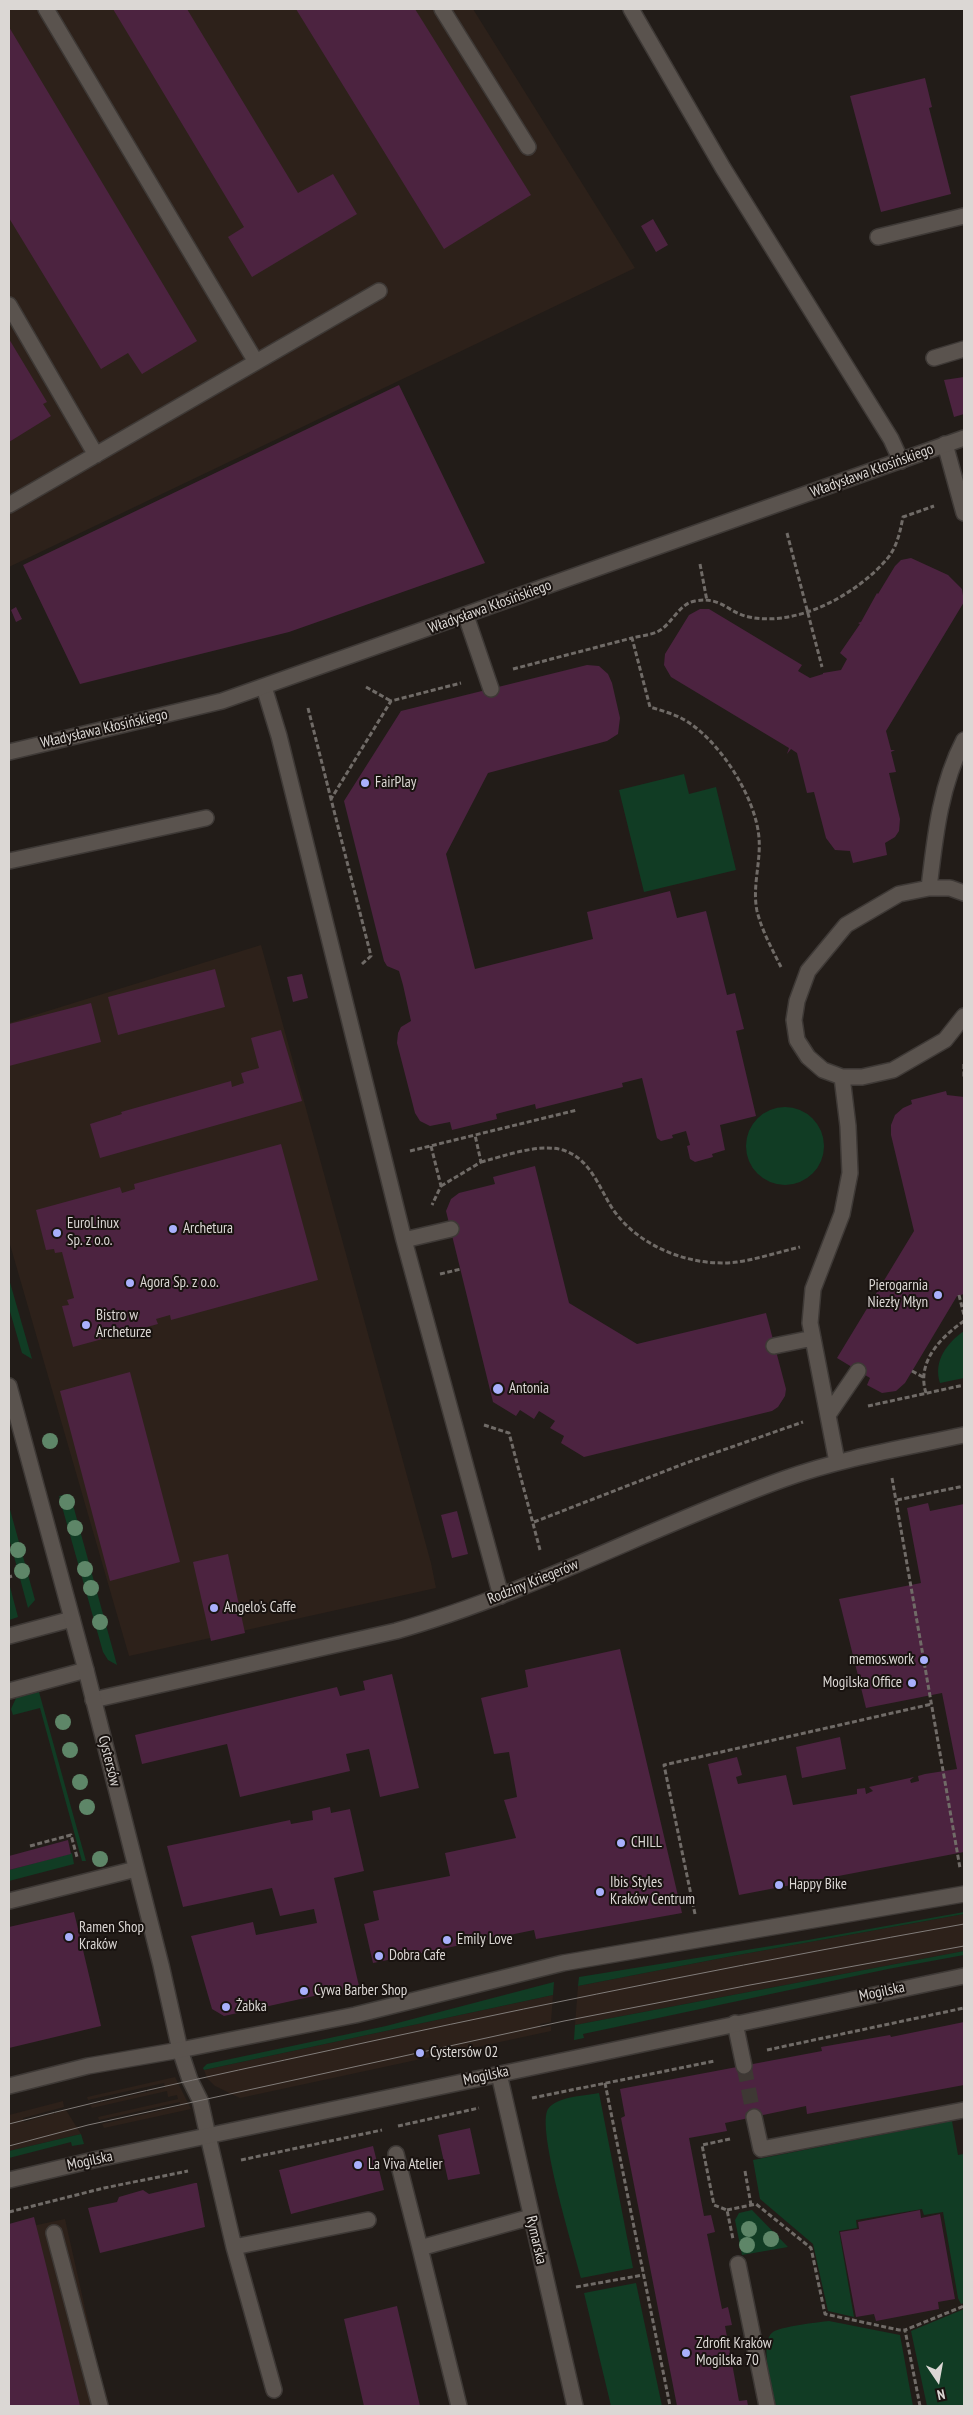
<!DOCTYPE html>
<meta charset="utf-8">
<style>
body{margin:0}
#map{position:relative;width:973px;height:2415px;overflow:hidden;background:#221c18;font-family:"PT Sans Narrow",sans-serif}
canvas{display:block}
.frame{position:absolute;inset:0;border:10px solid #dbd7d4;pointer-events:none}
.north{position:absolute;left:913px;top:2355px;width:50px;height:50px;-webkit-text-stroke:4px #191310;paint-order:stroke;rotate:168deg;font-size:14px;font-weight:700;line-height:20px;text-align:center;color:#dbd7d4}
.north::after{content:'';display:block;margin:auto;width:18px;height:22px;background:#dbd7d4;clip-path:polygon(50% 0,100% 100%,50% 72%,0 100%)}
</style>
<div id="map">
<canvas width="973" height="2415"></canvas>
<div class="frame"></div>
<div class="north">N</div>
</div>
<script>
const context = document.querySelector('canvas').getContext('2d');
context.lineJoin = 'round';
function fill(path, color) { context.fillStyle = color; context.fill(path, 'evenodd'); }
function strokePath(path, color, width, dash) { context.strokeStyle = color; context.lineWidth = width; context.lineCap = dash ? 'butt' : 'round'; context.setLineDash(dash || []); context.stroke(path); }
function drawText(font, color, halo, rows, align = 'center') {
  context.font = font + ' "PT Sans Narrow",sans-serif'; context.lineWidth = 4; context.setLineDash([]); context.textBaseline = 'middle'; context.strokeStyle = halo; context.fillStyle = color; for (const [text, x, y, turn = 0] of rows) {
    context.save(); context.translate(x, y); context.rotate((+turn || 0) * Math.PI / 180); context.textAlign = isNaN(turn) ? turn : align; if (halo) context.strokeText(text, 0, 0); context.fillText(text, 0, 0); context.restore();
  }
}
fill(new Path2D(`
 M9,9H473L635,268L9,567Z
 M261,945L431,1563L436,1588L129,1656L9,1241V1023Z
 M964,1914V1951L575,2025L578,1986L727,1957Z
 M553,1995L551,2022L540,2024L541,2028L551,2026V2031L240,2098L215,2086L207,2078L204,2070Z
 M175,2077L191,2109L104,2128L102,2124L180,2106V2102L99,2120L98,2117L178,2099L177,2095L168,2097L167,2091L92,2108L90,2105L165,2088L164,2083L88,2100L87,2097Z
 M63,2101L64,2107L23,2118L24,2122L66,2110L81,2134L9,2151V2115Z
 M65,2219L107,2406H9V2231Z`), '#2d211a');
fill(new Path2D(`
 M684,774L689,794L716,787L736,870L644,892L619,790Z
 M746 1146a39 39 0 1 1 78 0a39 39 0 1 1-78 0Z
 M9,1279L32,1359L22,1353L9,1308Z
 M964,1331V1378L940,1383C933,1361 947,1343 964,1331Z
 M70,1494L117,1665L108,1660L103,1652L59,1496Z
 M9,1506L35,1600L28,1608L9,1538Z
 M9,1583L18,1617L9,1620Z
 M39,1692L86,1861H82L40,1708L13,1715L11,1709L16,1698Z
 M72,1853L74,1864L9,1881V1870Z
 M964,1912V1914L727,1957L578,1986L579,1977L808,1940Z
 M964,1951V1955L888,1969L583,2034L584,2038L574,2040L575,2025Z
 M554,1982L553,1995L204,2070L203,2068L207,2064L386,2026Z
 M599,2093L633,2268L581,2278C574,2251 536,2128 548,2109C557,2096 585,2096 599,2093Z
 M952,2121L958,2155L964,2154V2303L961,2304L958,2298L943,2212L924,2215L922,2209L856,2220L857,2228L839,2231L854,2317L828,2311L813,2244L760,2199L753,2160Z
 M81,2134L84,2144L72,2146L71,2142L9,2158V2151Z
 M752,2210L788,2247L742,2255L735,2220L739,2213Z
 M636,2283L662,2406H611L584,2293Z
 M964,2309V2406H927L911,2331Z
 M829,2321L900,2335L913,2406H776C773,2390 758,2342 773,2332C779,2327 819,2322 829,2321Z`), '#113c24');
fill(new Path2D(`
 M113,9H187L298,193L333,174L357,214L252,277L228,237L244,227Z
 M296,9H415L531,195L444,249Z
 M9,27L197,341L142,374L128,353L101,369L9,218Z
 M925,78L932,107L929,108L951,194L881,212L850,96Z
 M653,219L668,245L656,252L641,226Z
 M9,339L47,402L43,404L51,416L9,442Z
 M964,377V414L954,417L944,380Z
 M399,385L485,563L289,632L80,684L23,565Z
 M911,558L948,575L962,589L964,602L886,731L891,750H895L891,752L896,772L889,773L900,819L899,831L895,837L885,843L887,855L853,863L850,851L835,850L826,838L814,792L807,793L797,753L791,749L787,754L789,748L671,677L664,665L665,654L689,615L700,609H709L802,665L798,671L810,678L823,674V673L841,670L847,659L840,653L860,624L858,623L861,622L877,593L878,594L895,566L901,560Z
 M16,607L22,619L16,622L11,610Z
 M587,665L599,666L608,674L612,683L620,718L618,734L607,741L488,773L446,854L475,969L593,939L587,912L670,891L677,918L706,911L727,995L735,993L744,1029L736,1031L756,1116L720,1125L725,1150L712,1154L713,1157L695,1162L690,1159L687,1146L690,1145L686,1131L672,1135L673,1138L661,1141L657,1138L642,1078L622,1083L623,1087L536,1109L535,1104L496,1114L497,1119L452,1130L450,1122L430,1126L420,1121L415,1113L397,1043L398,1033L401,1027L411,1021L403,985L399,971L387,966L384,961L344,801L401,711Z
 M215,969L225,1007L118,1035L108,997Z
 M302,974L308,998L293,1002L287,977Z
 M91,1003L101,1042L9,1066V1024Z
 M281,1030L302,1101L100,1158L90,1124L122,1114L121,1112L231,1081L232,1087L244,1083L241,1073L259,1068L251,1038Z
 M946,1091L947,1095L964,1097V1294L957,1296L905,1383L896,1391L882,1393L867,1385L870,1378L837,1358L914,1231L891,1135V1125L895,1115L903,1108L912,1104L911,1100Z
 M281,1144L318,1280L171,1320L170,1315L156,1319L158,1324L73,1347L62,1306L69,1305L67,1300L74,1298L62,1252L55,1253L54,1249L46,1250L36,1210L120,1187L122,1193L135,1189L134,1184Z
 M535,1166L569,1303L637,1344L766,1313L786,1389L785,1396L778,1407L772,1411L584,1457L561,1443L564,1436L550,1428L555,1421L539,1411L534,1419L520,1410L516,1416L493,1402L446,1211L451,1199L459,1193L495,1184L493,1177Z
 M130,1372L180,1562L110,1581L60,1391Z
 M928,1503L930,1511L964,1504V1852L739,1895L708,1764L737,1757L742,1775L736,1777L738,1784L786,1775L793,1805L857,1794V1789L865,1788L866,1794L873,1791L869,1787L914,1777L910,1780L911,1783L919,1781L918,1776L925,1774L957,1769L942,1693L866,1708L839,1599L921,1583L907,1508Z
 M457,1511L468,1554L452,1558L441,1515Z
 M228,1554L245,1633L211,1641L193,1562Z
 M620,1649L682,1913L536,1939L534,1930L373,1963L364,1924L379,1920L373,1891L450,1876L445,1853L516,1838L504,1800L517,1797L509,1752L494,1754L481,1698L528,1687L525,1670Z
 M392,1674L419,1788L380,1797L369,1749L346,1754L350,1771L240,1797L227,1744L142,1764L135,1735L337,1687L340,1696L365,1690L363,1681Z
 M840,1737L846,1769L802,1778L796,1747Z
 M330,1807L331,1813L350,1809L364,1871L334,1878L359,1986L224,2016L212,2009L191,1936L253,1922L256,1935L317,1923L314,1909L280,1916L272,1888L183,1907L167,1846L290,1820L291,1824L313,1820L312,1811Z
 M68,1840L71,1854L9,1870V1856Z
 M74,1912L101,2026L9,2048V1927Z
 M964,2022V2085L807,2114L806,2106L725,2123L727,2131L689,2138L704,2216L711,2215L715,2232L707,2234L722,2309L728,2307L732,2325L725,2326L739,2401L747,2400L748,2406H677L621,2118L625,2116L620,2089L822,2051L821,2047L890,2035L891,2037Z
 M470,2128L480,2174L448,2180L438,2135Z
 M373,2146L384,2190L291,2214L279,2170Z
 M195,2183H197L205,2227L100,2253L88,2208L117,2202L119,2197L143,2190L149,2194Z
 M920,2210L921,2218L940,2214L955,2299L938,2302L939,2309L876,2321L874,2314L856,2317L840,2232L859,2229L858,2222Z
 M34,2217L49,2277L80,2406H9V2224Z
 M397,2306L420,2406H364L344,2319Z`), '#4c2340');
strokePath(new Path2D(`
 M744,2066L754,2117`), '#3e3834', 15, [15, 8]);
const lane = new Path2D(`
 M46,9L256,362
 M442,9L528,147
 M631,9L723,168L891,439L901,461
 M9,305L96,455
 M934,358L964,349
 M945,444L964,513
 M9,505L379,291
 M466,616L491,689
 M264,687L279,736L404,1240L501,1596
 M9,861L206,818
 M929,888C935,837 940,786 964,740
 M964,893L950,888H929L899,894L846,925L808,971L797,1001L794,1020L797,1040L808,1057L823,1070L842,1077H862L893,1070L945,1040L964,1016
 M404,1240L451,1229
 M774,1346L813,1338
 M828,1415L858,1371
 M837,1462L810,1323L813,1289L842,1214L850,1173L848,1126L842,1077
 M9,1636L72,1619
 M9,1691L86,1670
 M93,1700L396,1631C530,1593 653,1526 784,1479C842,1458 904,1448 964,1435
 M9,1901L136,1869
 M208,2136L234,2247L274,2390
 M396,2154L420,2248
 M54,2233L100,2406
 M234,2247L368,2220
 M738,2264L767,2406
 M459,2406L420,2248L531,2217`);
const street = new Path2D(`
 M878,237L964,216
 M9,752L222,701L964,438
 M9,1386L86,1670L161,1965L180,2050L190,2080L200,2100L208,2136
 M735,2023L744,2066
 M499,2074L575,2406
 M754,2117L761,2149L964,2110`);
const secondary = new Path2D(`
 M9,2086L88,2066L180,2050L355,2015L563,1963L964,1894
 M9,2180L98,2159L964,1976`);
strokePath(lane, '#3e3936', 18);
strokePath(street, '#3e3936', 18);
strokePath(secondary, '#3e3936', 18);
strokePath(new Path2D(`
 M787,533L822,667
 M700,564L707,601
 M513,669L632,638
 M366,687L391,701
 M308,708L331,799
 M362,964L371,956L331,799L391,701L461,683
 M781,967C772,949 762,931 757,911C752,887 761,862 759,838C756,797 717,735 679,717C670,713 660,710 650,707L632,638C640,636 650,635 657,632C672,625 678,604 695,601C722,596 728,613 749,617C797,627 856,595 887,559C897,547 900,532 903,517L934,506
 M964,1064V1077
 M431,1146L441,1186L432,1205
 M410,1151L475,1135
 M481,1162C505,1156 538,1143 563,1150C588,1158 597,1182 609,1203C633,1245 690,1268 737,1262C758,1259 779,1252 800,1247
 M441,1186L481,1162L475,1135L577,1110
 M440,1274L461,1269
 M959,1295L964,1315
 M912,1371L923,1377
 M926,1393C916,1362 941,1337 964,1321
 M868,1406L964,1385
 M484,1425L509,1433L540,1550
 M892,1478L960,1868
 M897,1500L964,1486
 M534,1522L686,1463L803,1422
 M9,1577L12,1576
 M30,1846L71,1835L77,1857
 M695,1914L664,1765L932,1704
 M767,2050L964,2008
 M605,2083L670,2406
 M532,2098L715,2061
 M398,2126L479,2108
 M730,2139L702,2145L714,2205L727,2210L733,2239
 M241,2160L382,2130
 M745,2171L751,2205
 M727,2210L756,2204L811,2248L825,2314L899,2330H905
 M9,2212L104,2188L188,2171
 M576,2287L643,2275
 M920,2406L905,2330L964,2306`), '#706b67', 3, [5, 2.5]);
strokePath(lane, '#5a534e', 15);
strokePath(street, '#5a534e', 15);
strokePath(secondary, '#5a534e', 15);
strokePath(new Path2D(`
 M9,2124C131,2092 254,2067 377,2040C572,1998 768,1959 964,1924
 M9,2146L88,2125L564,2021L750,1985L964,1946`), '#817c79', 1);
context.fillStyle = '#5e8668';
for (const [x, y] of [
 [50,1441],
 [67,1502],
 [75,1528],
 [18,1550],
 [85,1569],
 [22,1571],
 [91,1588],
 [100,1622],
 [63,1722],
 [70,1750],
 [80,1782],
 [87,1807],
 [100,1859],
 [749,2229],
 [771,2239],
 [747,2245]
]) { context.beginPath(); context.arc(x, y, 8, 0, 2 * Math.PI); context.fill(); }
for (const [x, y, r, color] of [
 [365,783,5,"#a9b0fc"],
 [173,1229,5,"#a9b0fc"],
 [57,1233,5,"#a9b0fc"],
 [130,1283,5,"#a9b0fc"],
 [938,1295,5,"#a9b0fc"],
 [86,1325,5,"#a9b0fc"],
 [498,1389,6,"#a9b0fc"],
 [214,1608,5,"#a9b0fc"],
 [924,1660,5,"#a9b0fc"],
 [912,1683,5,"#a9b0fc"],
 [621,1843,5,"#a9b0fc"],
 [779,1885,5,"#a9b0fc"],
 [600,1892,5,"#a9b0fc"],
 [69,1937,5,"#a9b0fc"],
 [447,1940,5,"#a9b0fc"],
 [379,1956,5,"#a9b0fc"],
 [304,1991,5,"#a9b0fc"],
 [226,2007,5,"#a9b0fc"],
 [420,2053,5,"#a9b0fc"],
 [358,2165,5,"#a9b0fc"],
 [686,2353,5,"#a9b0fc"]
]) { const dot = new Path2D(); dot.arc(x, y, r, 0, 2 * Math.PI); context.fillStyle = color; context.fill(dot); strokePath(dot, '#191310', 2); }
drawText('15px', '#dbd7d4', '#191310', [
 ["Władysława Kłosińskiego",872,471,-20],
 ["Władysława Kłosińskiego",490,607,-20],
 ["Władysława Kłosińskiego",104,729,-13],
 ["Rodziny Kriegerów",533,1582,-22],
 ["Cystersów",109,1761,76],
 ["Mogilska",882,1992,-12],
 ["Mogilska",486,2076,-12],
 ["Mogilska",90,2161,-12],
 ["Rymarska",536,2240,77]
]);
drawText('15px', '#dbd7d4', '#191310', [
 ["FairPlay",375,783],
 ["EuroLinux",67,1224],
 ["Sp. z o.o.",67,1241],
 ["Archetura",183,1229],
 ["Agora Sp. z o.o.",140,1283],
 ["Pierogarnia",928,1286,"right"],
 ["Niezły Młyn",928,1303,"right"],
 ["Bistro w",96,1316],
 ["Archeturze",96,1333],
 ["Antonia",509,1389],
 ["Angelo's Caffe",224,1608],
 ["memos.work",914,1660,"right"],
 ["Mogilska Office",902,1683,"right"],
 ["CHILL",631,1843],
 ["Ibis Styles",610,1883],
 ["Kraków Centrum",610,1900],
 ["Happy Bike",789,1885],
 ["Ramen Shop",79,1928],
 ["Kraków",79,1945],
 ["Emily Love",457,1940],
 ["Dobra Cafe",389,1956],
 ["Cywa Barber Shop",314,1991],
 ["Żabka",236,2007],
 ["Cystersów 02",430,2053],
 ["La Viva Atelier",368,2165],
 ["Zdrofit Kraków",696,2344],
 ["Mogilska 70",696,2361]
], 'left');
</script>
